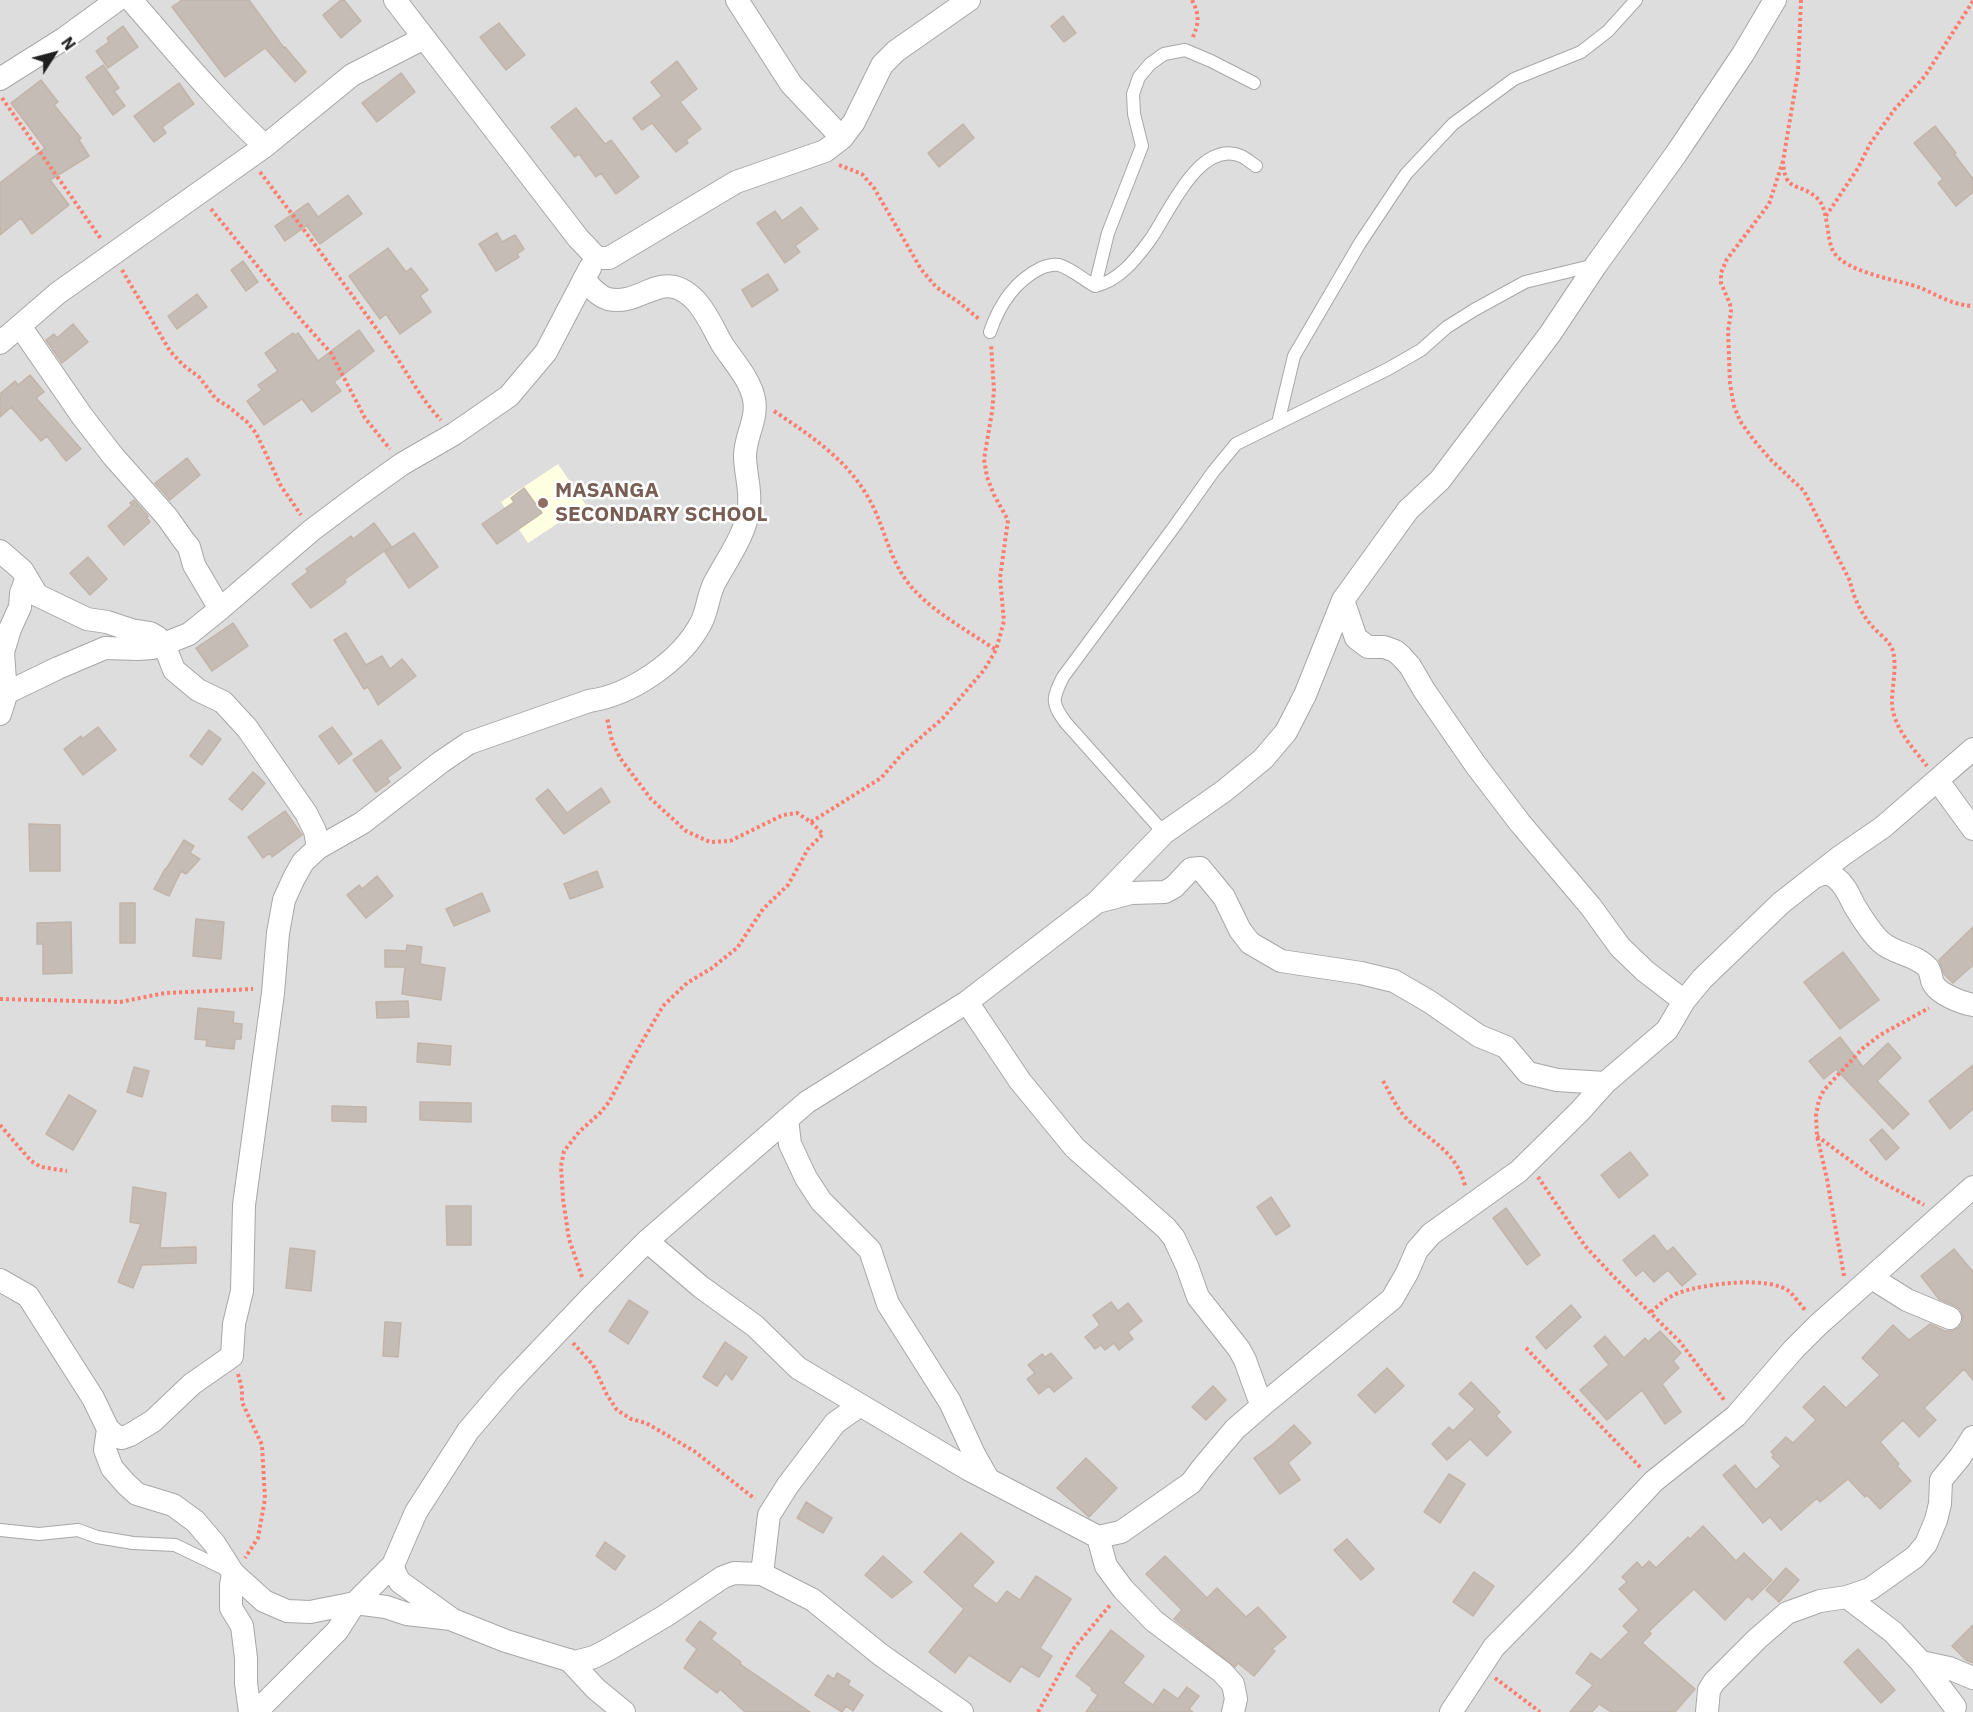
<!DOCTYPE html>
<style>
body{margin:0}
#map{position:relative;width:1973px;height:1712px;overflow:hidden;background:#f0ede6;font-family:"IBM Plex Sans",sans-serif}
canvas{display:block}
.north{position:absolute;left:24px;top:24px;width:60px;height:60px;-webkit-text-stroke:4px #fff;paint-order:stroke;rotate:54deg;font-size:16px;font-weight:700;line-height:24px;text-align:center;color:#202020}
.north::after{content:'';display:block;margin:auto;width:21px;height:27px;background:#202020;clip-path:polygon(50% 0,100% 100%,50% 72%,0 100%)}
</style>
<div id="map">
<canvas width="1973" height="1712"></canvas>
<div class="north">N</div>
</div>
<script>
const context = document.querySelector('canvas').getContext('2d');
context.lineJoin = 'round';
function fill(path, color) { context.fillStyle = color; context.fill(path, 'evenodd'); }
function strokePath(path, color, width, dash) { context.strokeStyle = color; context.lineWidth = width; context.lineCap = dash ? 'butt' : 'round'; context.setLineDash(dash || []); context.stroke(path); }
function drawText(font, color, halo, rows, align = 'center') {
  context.font = font + ' "IBM Plex Sans",sans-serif'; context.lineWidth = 5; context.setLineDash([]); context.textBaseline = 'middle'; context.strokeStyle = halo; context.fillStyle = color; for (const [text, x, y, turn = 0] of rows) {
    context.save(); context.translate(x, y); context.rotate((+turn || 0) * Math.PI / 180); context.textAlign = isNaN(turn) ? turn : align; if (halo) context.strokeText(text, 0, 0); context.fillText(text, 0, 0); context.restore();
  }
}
fill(new Path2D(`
 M0,0H1973V1712H0Z`), '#dedddd');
fill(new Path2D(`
 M558,464L586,505L528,543L501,502Z`), '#ffffe1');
const building = new Path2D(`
 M182,0H249L284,48L285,47L306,72L295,82L265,48L225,77L172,7Z
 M341,0H344L361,21L341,38L323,15Z
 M1063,16L1076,33L1064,42L1051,26Z
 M499,23L525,55L506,70L480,37Z
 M123,26L138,47L108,68L96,51L109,42L107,38Z
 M677,61L697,89L680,102L701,129L686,140L688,143L676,152L652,123L642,130L633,118L662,96L651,82Z
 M103,65L119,88L114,91L125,106L113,115L86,77Z
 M401,73L415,92L377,122L362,103Z
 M41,80L58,102L54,105L81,138L79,140L89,156L50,180L69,205L32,234L21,218L0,235V183L45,148L11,103Z
 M179,83L194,104L162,127L166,133L154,142L134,116Z
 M576,108L605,144L611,140L639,177L616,194L601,173L596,177L579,154L575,157L551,127Z
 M963,124L974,138L939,167L928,153Z
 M1935,126L1956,153L1954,154L1973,179V192L1956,206L1938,183L1943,179L1914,143Z
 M348,195L362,214L320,244L307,226L309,224L285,241L275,226L308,203L318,217Z
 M801,207L818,229L795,246L800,252L785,263L757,223L775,211L782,221Z
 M497,233L502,242L515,235L524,249L517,254L519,257L496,271L479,244Z
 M388,248L406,272L411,268L428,290L420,296L431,312L400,334L386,314L380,319L349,276Z
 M243,261L258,282L246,291L231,270Z
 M768,274L778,290L752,307L742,290Z
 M197,294L207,307L177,329L168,316Z
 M73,324L88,342L62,363L46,340L54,334L57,338Z
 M359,330L374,351L334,382L341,391L312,412L302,399L264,425L247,401L262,390L258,385L278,371L265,353L293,333L295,335L298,333L318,361Z
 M30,375L44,392L36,398L81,449L66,461L47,436L41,441L11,407L0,417V394L15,381L18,385Z
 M187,458L200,475L170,500L155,483Z
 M524,488L542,513L497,544L482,524L514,502L511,498Z
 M134,500L148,516L147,518L150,522L124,545L108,526L132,505L130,503Z
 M374,523L391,546L344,580L346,582L343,585L311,608L292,584L308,572L306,569L351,536L353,539Z
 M414,533L438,567L409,588L385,552Z
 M88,557L107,579L90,595L70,573Z
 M233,623L248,646L212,671L196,648Z
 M346,633L366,665L382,656L390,669L402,659L416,676L378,705L368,687L364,689L334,640Z
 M98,727L116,750L83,775L64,749L81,736L82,739Z
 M332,727L352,754L339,764L319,736Z
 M209,730L221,739L202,765L190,756Z
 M381,740L401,768L387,778L390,782L376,792L353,760Z
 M253,772L265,783L242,810L229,799Z
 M601,788L610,802L564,834L536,799L548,789L567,813Z
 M285,811L302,835L272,857L270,853L263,858L248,837Z
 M29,824L60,825V871H30Z
 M184,840L194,846L190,853L200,859L186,874L181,871L169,896L154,889L165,869H166Z
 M597,871L603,887L570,899L564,884Z
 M377,876L393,896L366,918L347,895L359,885L362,889Z
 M482,893L490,911L454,926L446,909Z
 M120,903H135V943H120Z
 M196,919L224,922L221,959L193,956Z
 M71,922L72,973L43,974V944H37V923Z
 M1973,927V965L1953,983L1944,974L1939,960Z
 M407,945L422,947L420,964L445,968L441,1000L402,994L405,967H385V950L406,951Z
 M1843,952L1879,1000L1840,1029L1804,982Z
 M408,1001L409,1017L377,1018L376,1002Z
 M198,1008L234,1012L233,1023L242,1024L241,1039H235L234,1049L206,1046L207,1040L195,1039Z
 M1840,1037L1863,1067L1888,1043L1901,1058L1877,1081L1909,1114L1893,1129L1836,1069L1824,1079L1809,1061Z
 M418,1043L451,1046L450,1065L417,1062Z
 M1973,1065V1109L1950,1129L1929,1101Z
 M134,1067L149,1071L142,1097L127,1092Z
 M69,1095L96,1111L73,1150L46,1134Z
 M420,1102L471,1103V1122L420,1120Z
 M332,1106L366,1107V1122L332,1121Z
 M1882,1129L1899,1148L1886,1160L1870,1140Z
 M1630,1152L1648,1175L1619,1198L1601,1175Z
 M133,1187L166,1193L160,1248L196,1247V1263L142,1265L133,1288L118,1282L141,1224L130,1222Z
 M1271,1197L1290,1226L1276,1235L1257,1207Z
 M446,1206H471V1245H447Z
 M1506,1208L1540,1255L1527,1265L1493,1218Z
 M1654,1235L1667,1252L1673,1247L1696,1274L1682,1286L1668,1270L1654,1282L1643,1270L1636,1276L1623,1260Z
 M290,1248L315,1251L311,1291L286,1288Z
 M1954,1249L1973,1272V1380L1964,1369L1924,1408L1936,1420L1919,1437L1903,1420L1880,1442L1899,1464L1897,1466L1911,1481L1880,1509L1867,1495L1865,1497L1848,1479L1820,1502L1817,1498L1781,1530L1770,1517L1763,1523L1723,1475L1735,1465L1756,1490L1781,1466L1772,1457L1774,1455L1771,1452L1786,1437L1793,1443L1816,1420L1803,1407L1824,1386L1846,1408L1880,1375L1862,1358L1893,1325L1909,1340L1930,1324L1945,1331H1952L1959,1328L1962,1324L1963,1317L1961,1310L1955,1306L1939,1299L1921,1276Z
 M629,1300L648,1312L628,1344L609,1331Z
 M1111,1302L1118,1311L1128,1303L1142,1321L1128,1332L1133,1339L1119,1350L1114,1343L1105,1350L1101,1345L1095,1349L1085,1337L1100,1325L1093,1315Z
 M1571,1305L1581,1317L1546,1349L1536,1337Z
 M385,1322L401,1323L398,1357L383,1356Z
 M1660,1331L1681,1353L1673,1361L1679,1368L1662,1384L1681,1412L1665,1424L1642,1390L1607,1420L1580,1390L1609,1365L1594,1346L1605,1336L1624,1358L1645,1338L1648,1342Z
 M725,1342L747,1357L732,1380L726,1373L717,1386L703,1377Z
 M1051,1353L1072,1378L1054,1392L1049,1386L1039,1394L1027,1379L1035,1373L1028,1365L1042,1354L1045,1357Z
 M1387,1368L1404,1386L1375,1413L1358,1395Z
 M1471,1382L1500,1412L1496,1416L1511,1432L1487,1456L1470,1439L1447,1460L1432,1444L1449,1427L1453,1431L1475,1409L1459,1394Z
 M1213,1386L1226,1400L1206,1420L1192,1407Z
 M1294,1425L1311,1443L1288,1463L1300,1480L1280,1494L1254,1458L1272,1445Z
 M1086,1458L1117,1488L1089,1517L1057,1488Z
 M1449,1474L1465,1484L1440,1523L1424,1512Z
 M806,1502L832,1518L823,1533L797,1518Z
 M1703,1526L1736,1561L1744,1553L1772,1580L1752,1600L1748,1596L1725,1620L1694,1589L1649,1631L1651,1634L1642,1643L1695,1689L1675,1712H1611L1599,1704L1592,1712H1570L1593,1685L1576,1673L1591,1653L1601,1660L1629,1632L1623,1626L1639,1610L1619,1589L1627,1582L1622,1577L1637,1562L1642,1568L1649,1561L1656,1568L1688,1537L1690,1539Z
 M961,1533L994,1562L972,1586L997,1604L1007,1591L1020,1600L1036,1576L1071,1599L1040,1648L1052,1656L1039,1677L1021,1666L1010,1682L969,1655L955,1673L929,1652L964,1609L924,1572Z
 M1347,1539L1374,1569L1361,1580L1334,1550Z
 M605,1542L625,1556L615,1570L596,1556Z
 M883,1556L912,1582L892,1598L865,1575Z
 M1165,1556L1207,1598L1217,1588L1246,1617L1258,1607L1286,1637L1272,1649L1275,1651L1254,1676L1238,1663L1235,1667L1174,1619L1182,1610L1146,1574Z
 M1786,1568L1799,1580L1779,1602L1766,1590Z
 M1474,1572L1494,1586L1473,1616L1453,1602Z
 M700,1621L716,1633L711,1639L741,1662L740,1664L810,1712H745L720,1689L717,1693L684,1668L697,1649L686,1640Z
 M1973,1625V1663L1966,1660L1952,1646Z
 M1111,1630L1144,1656L1123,1683L1153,1705L1164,1689L1178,1699L1187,1687L1199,1696L1189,1709L1193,1712H1086L1098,1695L1091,1690L1092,1688L1076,1676Z
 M1858,1649L1895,1690L1881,1703L1844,1662Z
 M837,1673L850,1681L848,1685L863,1695L853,1711L846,1706L842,1712L815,1695L828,1675L834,1679Z`);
fill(building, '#c5bdb5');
strokePath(building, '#c2b4a8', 1.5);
const lane = new Path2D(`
 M1095,286L1108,233L1142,146L1134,114L1133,94L1139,77L1150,64L1164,54L1185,50L1211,61L1254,83
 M990,332C999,305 1015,281 1041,268C1046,266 1053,264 1059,265C1072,269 1084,280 1095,286C1119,281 1136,259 1150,240C1168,215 1199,138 1241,156C1246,158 1251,163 1256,166
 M1278,423L1294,356L1360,243L1406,174L1453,124L1514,79L1581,52L1608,31L1636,0
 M1164,833L1066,723C1051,703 1052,699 1063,677L1174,527L1213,472L1236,444L1388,369L1421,350L1447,327L1474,310L1525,282L1595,265
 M0,1530L39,1534L78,1530L97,1537L133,1543L175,1545L227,1570`);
const street = new Path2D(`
 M131,0C175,50 216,101 265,146
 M395,0L578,238L597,258H609L736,182L825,151L842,138L854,122L882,65L896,51L969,0
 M737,0L791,84L842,138
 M0,79L65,38L117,0
 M20,326L82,416L113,456L167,517L184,541L189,547L194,565L220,609
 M0,343L58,293L265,146L352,75L424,38
 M0,551L22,570L37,595L87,619L107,622L131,630L150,633L157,637L164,644L189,634L220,609L312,530L360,494L402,464L454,434L509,396L546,352L590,268
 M1343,600L1356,638L1368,647H1384L1395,651L1401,656L1410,666L1424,690L1475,764L1520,823L1591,907L1620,947L1645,971L1684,1001
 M0,696L58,668L105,648L138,649L152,648L164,644L174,670L198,690L223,702L247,728L306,813L315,831L318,848
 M0,714L6,695L3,652L10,629L20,607L21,593L26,580
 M1938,781L1973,829
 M1815,877C1823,873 1828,872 1836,878C1845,885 1849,895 1854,905C1862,918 1870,932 1881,942C1894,954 1914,954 1926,966C1932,971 1930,977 1933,983C1938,994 1962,1003 1973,1005
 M1097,902L1131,893L1165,892L1174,887L1191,869L1200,868L1224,897L1240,930L1250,943L1281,961L1361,973L1394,981L1430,1002L1479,1036L1506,1047L1528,1073L1557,1080L1605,1083
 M787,1119L790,1144L806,1178L821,1201L870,1250L888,1304L950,1402L975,1456L988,1479
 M647,1241L701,1287L755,1326L798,1368L968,1469L1098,1537L1121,1532L1191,1483L1203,1467L1235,1429L1265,1403L1258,1396L1245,1360L1239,1349L1198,1297L1187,1266L1174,1238L1166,1228L1075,1148L1020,1081L967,1002
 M1872,1278L1907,1300L1950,1318
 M0,1280L28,1296L93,1398L108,1429L116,1436L122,1438L130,1435L153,1421L192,1384L232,1356L234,1324L242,1291L244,1205L273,993L278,933L284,900L294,878L303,862L318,848L362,823L441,762L469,743L589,701C631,695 681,661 701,623C708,610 708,593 716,580C728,558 747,532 749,506C751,489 745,472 745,456C745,436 758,419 754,399C750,379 733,361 722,344C714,330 707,313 696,301C662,265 643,307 608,299C598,296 590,287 584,279
 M1265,1403L1392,1299L1407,1273L1417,1250L1431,1234L1519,1171L1580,1111L1605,1083L1667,1030L1684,1001L1702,979L1781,903L1841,856L1883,827L1973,749
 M108,1429L105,1450L112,1468L126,1484L137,1494L173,1505L195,1521L214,1543L233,1573L264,1601L287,1611L310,1612L355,1603L386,1607L407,1614L451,1619
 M1098,1537L1106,1566L1123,1589L1154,1621L1222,1672L1233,1684L1236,1699L1233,1712
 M393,1565L395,1573L400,1582L453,1620L506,1641L575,1662L594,1657L611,1648L665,1616L723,1577L734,1573L762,1574L813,1600L881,1655L962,1712
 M233,1573L231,1585V1608L242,1626L246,1658V1683L250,1712
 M762,1574L769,1515L788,1485L835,1423L859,1406
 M1847,1597L1893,1632L1921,1662L1955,1707
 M569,1660L596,1689L624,1712
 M1921,1662L1949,1668L1973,1678
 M256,1712L337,1631L355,1603L393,1565L416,1512L468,1431L508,1384L590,1298L647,1241L807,1102L967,1002L1097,902L1164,833L1224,791L1263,759L1286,732L1305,695L1343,600L1408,510L1440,480L1550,334L1596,265L1676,154L1743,54L1775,0
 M1451,1712L1494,1647L1578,1562L1654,1481L1736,1416L1793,1350L1818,1325L1973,1187
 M1707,1712L1709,1690L1714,1682L1757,1639L1787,1613L1820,1601L1847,1597L1870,1589L1915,1557L1926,1544L1936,1520L1940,1504L1941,1480L1960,1457L1973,1437`);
strokePath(lane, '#a7a7a7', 14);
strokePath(street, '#a7a7a7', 24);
strokePath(new Path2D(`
 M1192,0C1200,16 1199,23 1192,39
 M1801,0L1798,72L1783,161C1785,194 1798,181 1817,198C1829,209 1826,237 1833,251C1845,273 1900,280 1921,288C1939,296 1953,305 1973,306
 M2,98L101,239
 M1783,161L1769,204L1727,259L1721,273V283L1730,304L1731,312L1728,331L1730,384L1734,406L1740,421L1753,439L1770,459L1804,491L1850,581C1854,599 1861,613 1872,626C1879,634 1890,641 1893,651C1897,668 1892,685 1892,702C1892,726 1913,748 1927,766
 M839,165L862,174L874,188L921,269L936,287L960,303L980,320
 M260,172C303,228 345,285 386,342C405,368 419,397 441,420
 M211,209L303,322L331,353L365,418L390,449
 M1826,216L1858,168L1870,144L1894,110L1925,76L1973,1
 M122,270L170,351L183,365L199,377L216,399L229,407L247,422L256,433L281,486L301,515
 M774,411C817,440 855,465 876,513C885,534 891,558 904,577C923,607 967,630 996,650
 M811,822L881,778L903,753L943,718L984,670L996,650L1004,621L1000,578L1008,520L994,495L987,477L984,459L992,412L994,391L991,344
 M0,999L120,1002L165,993L253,989
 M1383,1081C1390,1093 1396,1107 1405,1117C1428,1140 1457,1151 1465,1186
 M0,1125L31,1161L41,1167L67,1171
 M1817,1136L1871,1176L1924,1205
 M1538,1177L1585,1246L1613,1276L1680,1342L1725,1401
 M1844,1276L1827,1179L1817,1136L1816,1115L1819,1100L1824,1090L1862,1049L1880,1035L1929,1008
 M582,1277L569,1239L563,1199L561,1166L564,1151L579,1132L600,1113L609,1102L632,1059L663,1006L687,983L712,968L737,948L763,909L788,885L808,849L823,834L811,822L797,813L783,815L730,841L710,842L686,831L651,799L620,758L612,741L607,718
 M1651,1312C1660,1304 1669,1296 1681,1292C1705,1284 1770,1275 1790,1292C1795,1297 1800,1304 1805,1310
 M573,1343L593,1365L607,1395L617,1410L631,1419L646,1423L694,1451L755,1499
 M1526,1348L1641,1468
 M238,1374L242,1389V1402L262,1445L265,1499L258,1538L245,1558
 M1495,1678L1540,1712
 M1038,1712L1074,1648L1111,1604`), '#fa7d6e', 4, [3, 3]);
strokePath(lane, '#fff', 12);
strokePath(street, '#fff', 22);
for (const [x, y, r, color] of [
 [543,503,6,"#8d6e63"]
]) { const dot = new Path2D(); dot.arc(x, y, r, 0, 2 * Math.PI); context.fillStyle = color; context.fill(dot); strokePath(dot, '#fff', 2); }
drawText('bold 21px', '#785e54', '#fff', [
 ["MASANGA",555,491],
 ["SECONDARY SCHOOL",555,515]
], 'left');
</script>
